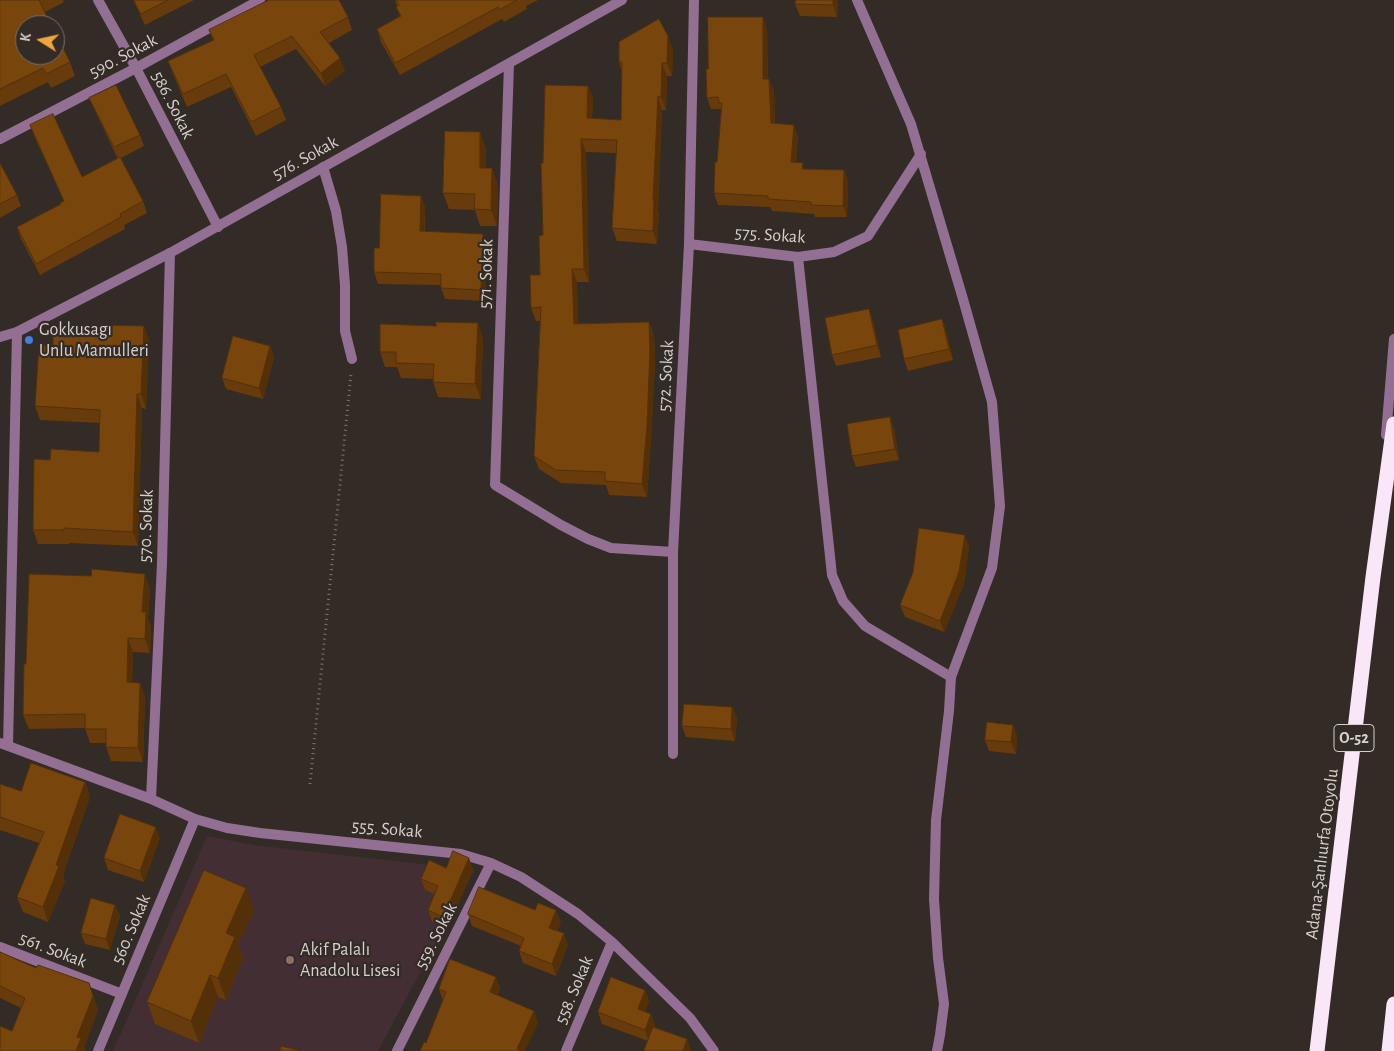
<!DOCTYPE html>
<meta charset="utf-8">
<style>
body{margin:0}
#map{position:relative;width:1394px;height:1051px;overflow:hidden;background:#332b25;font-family:"Alegreya Sans",sans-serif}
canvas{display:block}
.north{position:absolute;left:15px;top:15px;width:50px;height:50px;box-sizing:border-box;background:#332b25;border:1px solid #746d68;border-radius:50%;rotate:280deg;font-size:14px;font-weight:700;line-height:20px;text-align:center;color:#d6d0cc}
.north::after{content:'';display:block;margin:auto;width:18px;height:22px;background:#f0a63e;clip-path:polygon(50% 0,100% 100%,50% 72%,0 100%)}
</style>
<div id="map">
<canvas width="1394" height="1051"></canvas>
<div class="north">K</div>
</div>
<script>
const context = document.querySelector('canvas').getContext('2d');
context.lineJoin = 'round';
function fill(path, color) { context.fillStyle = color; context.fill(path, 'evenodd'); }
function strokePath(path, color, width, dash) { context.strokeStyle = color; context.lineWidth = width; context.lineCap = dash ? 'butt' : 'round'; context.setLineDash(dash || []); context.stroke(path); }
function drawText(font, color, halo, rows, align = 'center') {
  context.font = font + ' "Alegreya Sans",sans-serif'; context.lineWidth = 4.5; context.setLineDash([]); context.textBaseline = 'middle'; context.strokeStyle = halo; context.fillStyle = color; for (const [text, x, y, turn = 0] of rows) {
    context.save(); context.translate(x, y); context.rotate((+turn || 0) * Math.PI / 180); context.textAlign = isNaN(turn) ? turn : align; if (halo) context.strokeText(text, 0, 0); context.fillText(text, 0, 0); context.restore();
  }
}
fill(new Path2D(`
 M207,836L254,845L475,870L378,1051H113Z`), '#422e33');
strokePath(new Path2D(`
 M310,784L351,374`), '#7e7772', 3, [1, 4]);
strokePath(new Path2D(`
 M798,257L832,575L843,601L865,626L951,677
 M1386,435L1394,339`), '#936f94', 10);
strokePath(new Path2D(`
 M98,0L136,68L218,227
 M857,0L911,124L963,299L992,402L1000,506L992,568L951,677L949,711L936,820L934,899L938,958L944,1004L940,1035L937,1051
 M509,64L495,485L561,525L588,539L611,548L673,552
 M0,139L136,68L260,0
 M323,167L336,211L342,247L345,285V331L352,359
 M689,244L798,257L834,252L868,236L921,154
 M0,743L151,799L195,819L227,828L260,833L461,854L491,863L521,877L578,914L612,942L690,1018L714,1051
 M8,746L17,332
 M673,754V552L689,244L694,0
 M151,799L162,563L170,253
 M0,947L122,994
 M98,1051L195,819
 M397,1051L491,863
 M566,1051L612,942`), '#936f94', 10);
strokePath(new Path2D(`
 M0,337L17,332L170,253L622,0`), '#936f94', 10);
strokePath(new Path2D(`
 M1317,1051L1373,577L1394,424
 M1389,1051L1394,1004`), '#f9e7f9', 15);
fill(new Path2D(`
 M0,0H63L64,2L45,12L70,62L75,76L51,88L48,82L0,106Z
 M133,0H194L145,25Z
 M395,0H538L526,6L527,9L504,22L502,19L400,75L381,42L377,29L400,16L396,7L397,6Z
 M838,0L837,17L800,16L795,4Z
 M348,17L352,30L329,43L345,71L325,86L296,49L260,67L281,107L286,120L256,136L231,87L187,107L173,74L168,61L213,40L209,30Z
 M767,28L768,79L774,90L775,123L798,136L796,162L805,169L844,170L848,181L847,217H815L814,214L772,211L770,207L718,205L714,193L717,162L721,111V109H711L707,98L708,69Z
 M673,49L672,76H667L666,110H662L658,210L659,213L657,244L617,241L612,228L616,153L586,152L589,282H577L578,324L649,322L654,335L655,363L651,439L647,497L609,495L606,485L561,483L539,469L534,456L540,321H536L531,308L540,275L543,235V163L588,86L593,99L592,118L621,120L622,72L619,62Z
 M89,98L140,135L144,146L121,158L143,201L147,213L124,225L125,229L40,275L21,239L17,227L61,204L64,201L34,136L30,125L82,177L118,159L94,109Z
 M480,132L486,149V168H492L498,185L497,226H480L475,210L449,209L443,193Z
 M0,163L17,195L21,206L0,218Z
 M421,196L425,207V232L488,246L485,301L445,299L441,288V285L378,284L374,272L379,248Z
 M869,309L873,321L881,357L836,366L832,355Z
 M942,319L946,331L953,360L908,371L904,359Z
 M483,339L481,399L438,397L433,382V379L401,378L397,367H385L380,352Z
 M149,340L146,409L142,408L138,546L69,543V544H38L33,530L50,460L99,452L100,423L40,420L35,406L53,346Z
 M270,346L274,357L263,399L226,389L222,378Z
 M894,428L899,460L856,467L852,456Z
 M969,546L964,584L944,632L905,617L900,605Z
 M150,588L148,618L151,626L150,653L133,652L132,682L145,696L143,762L111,761L106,747V743H90L85,728L29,729L23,715L26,664Z
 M732,707L737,718L735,741L686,737L682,726Z
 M1013,725L1017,736L1016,754L989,751L985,740Z
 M85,782L90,797L63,875L65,881L48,922L23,912L17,897L39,843L0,830V784L21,791Z
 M160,838L144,882L108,870L104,858Z
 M446,868L473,869L448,928L432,922L428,910L435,894L425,890L421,879Z
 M115,905L120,916L110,950L85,944L81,933Z
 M254,910L238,945L243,959L226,1000L218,997L199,1043L155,1024L147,1002Z
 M468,914L561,922L557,931L568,945L556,976L523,963L519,951L521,946L472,926Z
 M0,952L36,968L89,983L98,1010L84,1047L86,1051H0L12,1031L21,1008L0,998Z
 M496,977L500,989L497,995L534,1011L538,1023L420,1051L426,1043L443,1001L439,989Z
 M645,990L649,1001L645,1012L655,1025L654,1027L687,1039L691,1051H644L648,1041L602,1024L598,1012Z`), '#673b0b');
fill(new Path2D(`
 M833,0H838L837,17L833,5Z
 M763,17L767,28L768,90L763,79Z
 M668,36L673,49L672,76L667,63Z
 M340,58L345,71L325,86L321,73Z
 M662,63L667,76L666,110L661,97Z
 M769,79L774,90L775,135L771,123Z
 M588,86L593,99L591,131L587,118Z
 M658,96L662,110L658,210L659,213L657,244L653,231V200Z
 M794,125L798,136L795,173L791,162Z
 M480,132L486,149V184L480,168Z
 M581,139L586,152L589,282L584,269Z
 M492,168L498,185L497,226L491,210Z
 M844,170L848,181L847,217L843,206Z
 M421,196L425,207L424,243L420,231Z
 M483,234L488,246L485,301L481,290Z
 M572,269L577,282L579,337L574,324Z
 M869,309L873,321L881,357L877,345Z
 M942,319L946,331L953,360L949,349Z
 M649,322L654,335L655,363L651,439L647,497L642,484Z
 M478,323L483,339L481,399L475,384Z
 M144,326L149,340L146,409L141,394Z
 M270,346L274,357L263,399L259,388Z
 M137,394L142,408L138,546L133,532Z
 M890,417L894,428L899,460L895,449Z
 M965,535L969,546L964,584L944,632L940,621Z
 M145,574L150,588L148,618L151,626L150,653L145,639L142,612Z
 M128,638L133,652L132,696L127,682Z
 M140,683L145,696L143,762L138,748Z
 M732,707L737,718L735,741L731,729Z
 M1013,725L1017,736L1016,754L1011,742Z
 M85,782L90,797L63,875L65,881L48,922L43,907L56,865Z
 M156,827L160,838L144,882L140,871Z
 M469,858L473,869L448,928L443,917Z
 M246,888L254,910L238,945L243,959L226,1000L218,978L226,933Z
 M115,905L120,916L110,950L106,939Z
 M556,910L561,922L553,939L549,928Z
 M564,933L568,945L556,976L552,964Z
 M210,975L218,997L199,1043L191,1021Z
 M496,977L500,989L494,1003L490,992Z
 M89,983L98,1010L84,1047L86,1051H76L77,1037Z
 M645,990L649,1001L642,1020L638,1009Z
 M534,1011L538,1023L525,1051H518L517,1049Z
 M651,1014L655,1025L649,1041L645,1030Z
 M687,1039L691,1051H683Z`), '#543009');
const building = new Path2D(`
 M0,0H39L51,25H25V55H55V32L70,62L46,74L43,68L0,89Z
 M134,0H168L141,14Z
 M269,0H339L348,17L320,32L340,58L321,73L292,36L254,55L281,107L251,122L226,74L183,94L168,61L214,40L209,30Z
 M396,0H517L499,10L498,7L395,63L377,29L401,16L396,7L399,5Z
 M796,0H833V5L795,4Z
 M708,17H763V79H769L771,123L794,125L791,162L803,163L802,169L844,170L843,206L811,205V202L768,199V196L714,193L715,162H717L722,103H719L718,97L707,98L706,69H708Z
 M659,19L668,36L667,63H662L661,97L658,96L653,200H654L653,231L612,228L617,140L581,139L584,269H572L574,324L649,322L650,350L647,426L642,484L605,481V472L556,470L534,456L541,307L531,308L530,275H540L539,236L543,235L541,163H543L545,85L588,86L587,118L621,120L622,62H619V42Z
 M116,85L140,135L114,147L89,98Z
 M53,114L82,177L120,157L143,201L120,214L121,217L36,264L17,227L61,204L60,203L64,201L30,125Z
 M445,131L480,132V168H492L491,210L474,209L475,194L443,193Z
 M0,163L17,195L0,204Z
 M381,194L421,196L420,231L483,234L481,290L441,288V274L374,272V248H379Z
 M869,309L877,345L832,355L825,318Z
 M942,319L949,349L904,359L898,330Z
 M436,322L478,323L475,384L433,382L434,364L396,363V352H380V324L436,326Z
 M103,325L144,326L141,394H137L133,532L64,528V530H33L34,459L50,460L51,449L99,452L100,410L35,406L39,345L53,346V334L103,337Z
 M233,336L270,346L259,388L222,378Z
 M890,417L895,449L852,456L847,424Z
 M919,528L965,535L959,572L940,621L900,605L913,572Z
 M92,569L145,574L142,612H146L145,639L128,638L127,682L140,683L138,748L106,747V729H85V714L23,715L24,664H26L29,574L91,576Z
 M684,704L732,707L731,729L682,726Z
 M987,722L1013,725L1011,742L985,740Z
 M31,763L85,782L56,865L59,866L43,907L17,897L44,832L0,817V784L21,791Z
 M120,814L156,827L140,871L104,858Z
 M453,851L469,858L443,917L428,910L438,886L421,879L429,860L446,868Z
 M204,870L246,888L226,933L235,937L218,978L210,975L191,1021L147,1002Z
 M479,887L535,910L538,903L556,910L549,928L564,933L552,964L519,951L524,938L468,914Z
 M91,898L115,905L106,939L81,933Z
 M0,952L36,968L38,965L89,983L93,996L77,1037L81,1038L76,1051H0V1026L12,1031L25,998L0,986Z
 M450,959L496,977L490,992L534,1011L517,1049L522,1051H420L424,1042L426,1043L446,992L439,989Z
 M611,977L645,990L638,1009L651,1014L645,1030L598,1012Z
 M653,1027L687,1039L683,1051H644Z
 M281,1046L302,1051H280Z`);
fill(building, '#78450d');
strokePath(building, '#543009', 1);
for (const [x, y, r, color] of [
 [29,340,5,"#3f7fe0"],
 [290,960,5,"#8d6e63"]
]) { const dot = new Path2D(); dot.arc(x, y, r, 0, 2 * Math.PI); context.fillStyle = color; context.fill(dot); strokePath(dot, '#332b25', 2); }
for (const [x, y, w] of [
 [1354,738,40]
]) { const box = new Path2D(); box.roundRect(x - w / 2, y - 13.5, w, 27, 4); context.fillStyle = '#332b25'; context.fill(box); strokePath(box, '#d6d0cc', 1); }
drawText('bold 16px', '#d6d0cc', null, [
 ["O-52",1354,738]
]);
drawText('18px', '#d6d0cc', '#332b25', [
 ["590. Sokak",123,56,-28],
 ["586. Sokak",173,105,63],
 ["576. Sokak",305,158,-29],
 ["575. Sokak",770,235,4],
 ["571. Sokak",486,274,-88],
 ["572. Sokak",666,376,-87],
 ["570. Sokak",146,526,-88],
 ["555. Sokak",387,829,5],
 ["Adana-Şanlıurfa Otoyolu",1322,854,-83],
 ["560. Sokak",131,929,-67],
 ["559. Sokak",436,936,-63],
 ["561. Sokak",53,950,21],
 ["558. Sokak",574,990,-67]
]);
drawText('18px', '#d6d0cc', '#332b25', [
 ["Gokkusagı",39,330],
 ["Unlu Mamulleri",39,351],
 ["Akif Palalı",300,950],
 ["Anadolu Lisesi",300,971]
], 'left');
</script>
